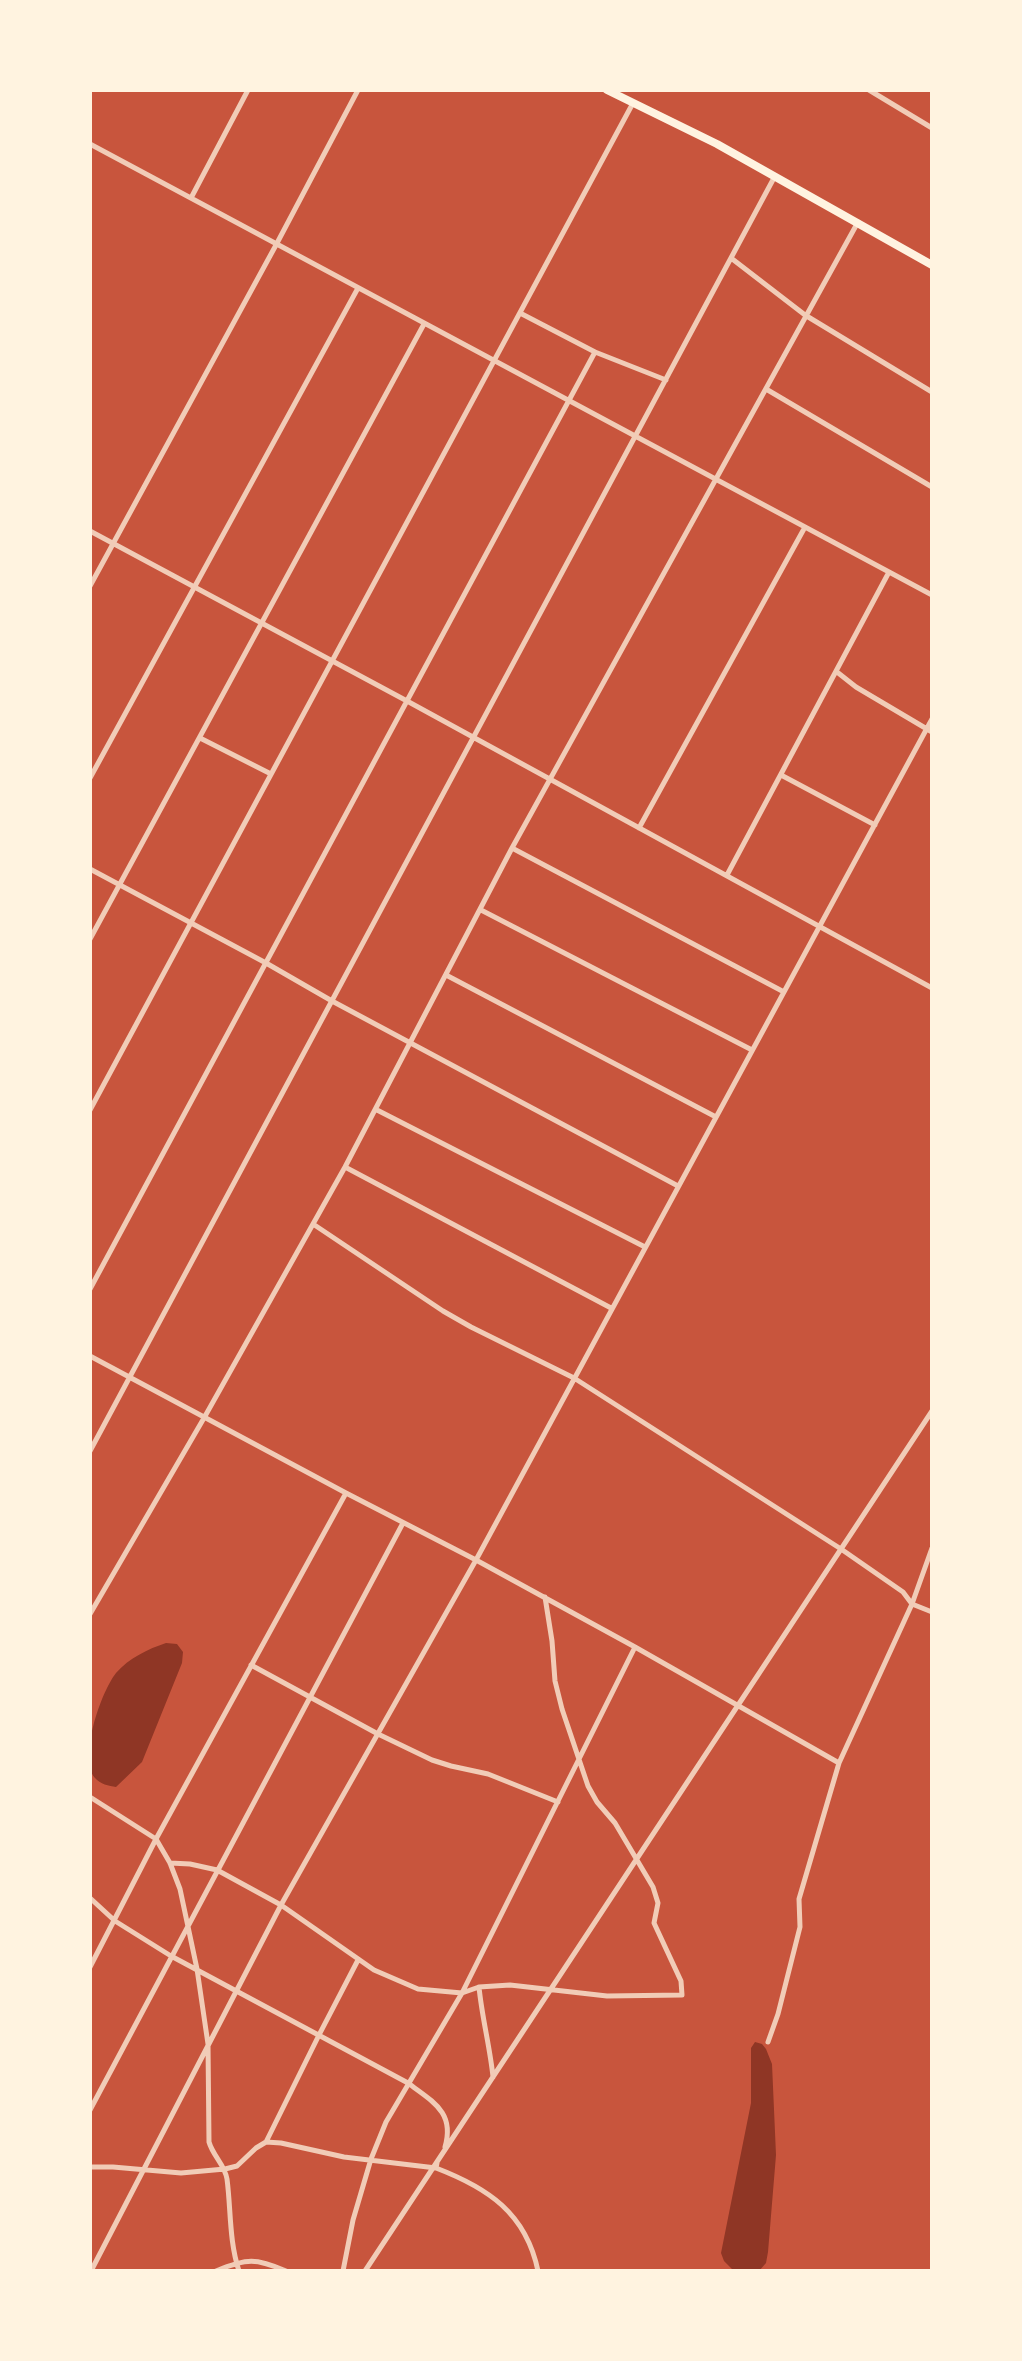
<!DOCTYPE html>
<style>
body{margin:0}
#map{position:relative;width:1022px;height:2361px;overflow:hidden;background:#c8553d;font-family:"PT Sans Narrow",sans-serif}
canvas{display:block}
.frame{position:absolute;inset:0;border:92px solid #fff3e0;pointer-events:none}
</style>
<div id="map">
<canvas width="1022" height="2361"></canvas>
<div class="frame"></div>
</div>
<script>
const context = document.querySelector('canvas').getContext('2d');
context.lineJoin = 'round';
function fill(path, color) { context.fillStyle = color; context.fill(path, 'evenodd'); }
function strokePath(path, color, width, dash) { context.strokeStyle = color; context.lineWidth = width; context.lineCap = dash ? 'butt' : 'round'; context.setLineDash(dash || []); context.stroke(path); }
fill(new Path2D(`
 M166,1643L177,1644L183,1652L182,1663L142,1762L116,1787C109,1786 100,1784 95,1778C78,1758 101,1692 116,1673C129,1658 148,1649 166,1643Z
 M755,2042L762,2044L766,2049L772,2064L776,2155L768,2252L766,2263L759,2271H734L724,2261L721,2253L751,2103V2048Z`), '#8f3625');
strokePath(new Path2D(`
 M869,90L932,128
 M90,144L932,595
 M191,198L248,90
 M731,258L805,315L932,392
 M520,313L595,352L666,380
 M766,389L932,487
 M90,531L407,701L932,988
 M90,586L276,245L358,90
 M837,672L856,687L932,732
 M200,738L271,774
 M781,775L875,825
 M90,778L358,288
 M639,828L805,527
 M512,848L784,992
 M90,869L266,963L332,1001L678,1186
 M727,875L889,572
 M481,910L752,1050
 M90,939L424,324
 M446,975L716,1117
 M90,1110L633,103
 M377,1110L645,1247
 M345,1167L611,1308
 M313,1224L443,1311L471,1327L574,1378L841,1549L903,1592L912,1604L932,1612
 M90,1289L595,352
 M90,1356L346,1493L476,1560L635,1647L839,1763
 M90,1451L775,176
 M90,1614L204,1418L345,1167L512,848L858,222
 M251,1665L378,1734L432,1760L451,1766L488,1774L558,1802
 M90,1797L156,1839L170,1863L180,1889L197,1969L208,2044L209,2142C213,2156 225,2165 227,2179C231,2209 229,2241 239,2271
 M170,1863L190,1864L217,1870L281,1905L374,1970L418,1989L462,1993L479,1987L510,1985L607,1996L682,1995L681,1981L654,1923L658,1903L653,1887L615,1823L597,1802L588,1786L562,1709L555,1681L552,1641L545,1597
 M90,1898L115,1921L171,1956L408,2083C433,2102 455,2112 445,2147
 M90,1967L156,1839L346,1493
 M479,1987C482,2018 490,2047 493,2077
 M768,2042L778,2014L800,1927L799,1899L839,1763L912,1604L932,1548
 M90,2110L403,1523
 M266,2142L319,2035L358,1960
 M437,2163L436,2168C488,2188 526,2213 538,2271
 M90,2167H113L181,2173L225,2169L237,2166L256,2148L266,2142L281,2143L344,2157L436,2168
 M91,2271L281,1905L476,1560L932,719
 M216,2271C247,2258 256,2258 286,2271
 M343,2271L353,2220L371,2159L386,2122L462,1993L635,1647
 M365,2271L932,1411`), '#f1ccb7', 5);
strokePath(new Path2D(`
 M607,90L717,144L932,265`), '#fff3e0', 8);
</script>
